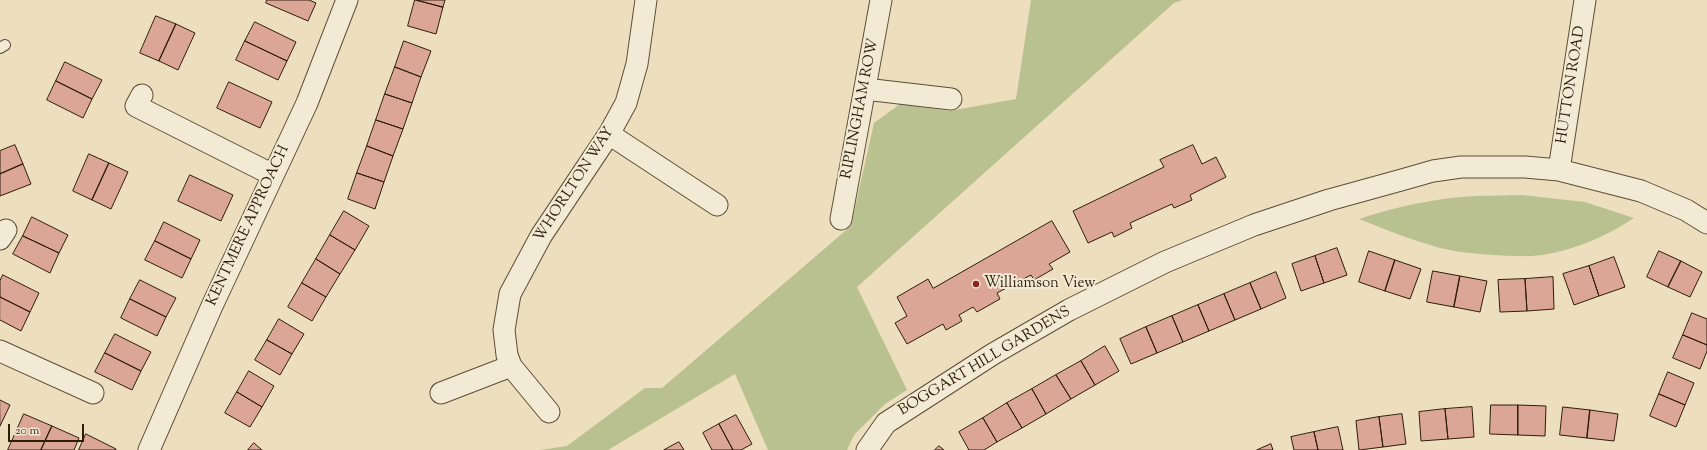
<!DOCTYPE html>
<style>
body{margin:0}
#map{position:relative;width:1707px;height:450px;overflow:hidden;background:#eddebe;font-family:"Sorts Mill Goudy",serif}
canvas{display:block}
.scale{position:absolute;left:8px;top:424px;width:76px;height:18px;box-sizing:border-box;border:2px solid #2d1d0a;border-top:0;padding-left:5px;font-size:12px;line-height:14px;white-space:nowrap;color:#2d1d0a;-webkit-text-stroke:3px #f3ead5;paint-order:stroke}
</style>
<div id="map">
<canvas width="1707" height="450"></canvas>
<div class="scale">20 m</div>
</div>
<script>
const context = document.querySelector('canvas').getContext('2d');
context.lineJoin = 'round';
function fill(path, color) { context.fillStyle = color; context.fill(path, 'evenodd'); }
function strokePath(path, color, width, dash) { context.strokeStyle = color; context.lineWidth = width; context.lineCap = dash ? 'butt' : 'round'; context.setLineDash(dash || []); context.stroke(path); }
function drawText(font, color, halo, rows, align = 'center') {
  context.font = font + ' "Sorts Mill Goudy",serif'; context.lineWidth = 4; context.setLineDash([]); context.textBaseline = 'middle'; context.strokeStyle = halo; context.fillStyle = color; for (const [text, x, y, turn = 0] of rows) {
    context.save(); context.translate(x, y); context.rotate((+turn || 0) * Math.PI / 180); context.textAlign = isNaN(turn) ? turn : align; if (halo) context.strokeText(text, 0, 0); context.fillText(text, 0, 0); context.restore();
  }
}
fill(new Path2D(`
 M1031,0H1183L1174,3L857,287L907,390L885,404L854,435L847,450H768L735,374L608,450H540L567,446L645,388H662L851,226L874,123L900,104L949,111L1016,99Z
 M1522,195L1585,202L1634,218C1607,236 1575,250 1542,255C1526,257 1509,256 1494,255C1476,254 1457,252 1440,248C1412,240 1386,230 1359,219C1392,208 1427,200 1461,197C1481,195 1502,196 1522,195Z`), '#bac190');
const building = new Path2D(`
 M267,0H309L316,3L308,21L266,3Z
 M415,0L443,7L436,34L408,26Z
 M417,0H445L443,7Z
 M156,16L176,24L159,61L140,53Z
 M255,22L296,42L287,61L245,41Z
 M176,24L195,33L178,70L159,61Z
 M245,41L287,61L278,80L236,60Z
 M404,41L431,51L421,77L395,67Z
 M65,62L102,80L92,99L56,81Z
 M395,67L421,77L412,103L385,94Z
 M56,81L92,99L83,118L47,100Z
 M229,82L272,102L260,128L217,108Z
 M385,94L412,103L403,129L376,120Z
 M376,120L403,129L393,156L367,146Z
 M15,145L23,164L0,174V151Z
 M1193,145L1202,164L1216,157L1226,177L1190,195L1192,200L1174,208L1172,204L1130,223L1132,228L1114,237L1112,232L1088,243L1073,211L1164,167L1160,160Z
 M367,146L393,156L384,182L357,173Z
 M89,154L109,163L92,200L73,191Z
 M109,163L128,172L111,209L92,200Z
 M23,164L31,184L0,196V174Z
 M357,173L384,182L375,209L348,199Z
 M190,175L233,195L221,221L178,201Z
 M344,211L369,226L355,250L330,235Z
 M32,217L68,235L59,253L23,236Z
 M1052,221L1070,252L1049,264L1053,269L1034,280L1031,275L997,293L1000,299L977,312L973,307L959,315L962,321L946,330L943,324L907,344L895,323L907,316L897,297L928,279L933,288Z
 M164,222L200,240L191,259L155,241Z
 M330,235L355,250L340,274L316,259Z
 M23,236L59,253L50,273L13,254Z
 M155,241L191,259L182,278L145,260Z
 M1337,248L1347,275L1324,283L1315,256Z
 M1369,251L1395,260L1385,291L1359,282Z
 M1659,251L1681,261L1668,287L1647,277Z
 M1315,256L1324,283L1301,291L1292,264Z
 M1614,257L1625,287L1599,296L1589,266Z
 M316,259L340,274L326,297L302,283Z
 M1395,260L1421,269L1410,299L1385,291Z
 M1681,261L1702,272L1690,297L1668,287Z
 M1589,266L1599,296L1574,305L1563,274Z
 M1433,271L1460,276L1454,307L1427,302Z
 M1276,272L1286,298L1261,309L1250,283Z
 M3,275L39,293L30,312L0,297V281Z
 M1460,276L1487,281L1480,312L1454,307Z
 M1553,277L1554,309L1527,311L1525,279Z
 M1525,279L1527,311L1500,312L1498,280Z
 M140,280L176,298L166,317L130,299Z
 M302,283L326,297L312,321L288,307Z
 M1250,283L1261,309L1235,320L1224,294Z
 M1224,294L1235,320L1209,331L1198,305Z
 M0,297L30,312L21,331L0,320Z
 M130,299L166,317L157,336L121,318Z
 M1198,305L1209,331L1183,342L1172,316Z
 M1692,313L1707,319V345L1683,335Z
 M1172,316L1183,342L1157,353L1146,327Z
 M279,319L304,334L292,354L267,340Z
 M1146,327L1157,353L1131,364L1120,339Z
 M115,334L151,352L141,371L105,353Z
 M1683,335L1707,345V351L1700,369L1673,358Z
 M267,340L292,354L280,375L255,360Z
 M1105,346L1119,371L1095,385L1081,361Z
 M105,353L141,371L132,390L95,372Z
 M1081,361L1095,385L1071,399L1056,375Z
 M249,371L274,386L262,407L237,392Z
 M1668,372L1694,383L1685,405L1659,394Z
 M1056,375L1071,399L1046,414L1032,389Z
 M1032,389L1046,414L1022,428L1007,403Z
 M237,392L262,407L250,427L225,413Z
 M1659,394L1685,405L1676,427L1650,416Z
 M0,400L10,405L0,426Z
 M1007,403L1022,428L997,442L983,418Z
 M1491,405H1518V435L1490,434Z
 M1518,405L1546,406L1545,436L1518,435Z
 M1472,407L1474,437L1448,439L1445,409Z
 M1563,407L1590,410L1587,438L1560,435Z
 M1445,409L1448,439L1421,441L1419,412Z
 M1590,410L1618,414L1614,441L1587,438Z
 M24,414L52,426L41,450H8Z
 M1402,414L1406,444L1383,447L1379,417Z
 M736,415L752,444L741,450H733L719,424Z
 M1379,417L1383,447L1359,450L1356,421Z
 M983,418L997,442L984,450H969L959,432Z
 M719,424L733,450H712L703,433Z
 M52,426L79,438L74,450H41Z
 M1338,427L1343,450H1318L1314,432Z
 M1314,432L1318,450H1294L1291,437Z
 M86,434L116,449V450H79Z
 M679,442L684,450H664Z
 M254,443L262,450H248Z
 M1271,444L1273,450H1257Z
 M939,446L944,450H935Z`);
fill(building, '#dca696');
strokePath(building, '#2d1d0a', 1);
const service = new Path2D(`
 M0,48L5,45`);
const minor = new Path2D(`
 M865,89L951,99
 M142,95L136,106L273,175
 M609,134L717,205
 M1559,170L1585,0
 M841,219L881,0
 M0,239L6,230
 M0,351L93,393
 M511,366L507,355L504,330L510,294L541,236L609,134L626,103L637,64L646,0
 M441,393L511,366L549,412
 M149,450L212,306L307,103L347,0
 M867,450L886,423L993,354L1069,310L1165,262L1254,225L1329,200L1405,179L1433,171L1461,167H1525L1559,170L1641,191L1686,210L1707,223`);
strokePath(service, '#5d4d37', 12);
strokePath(minor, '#5d4d37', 23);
strokePath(service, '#f3ead5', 10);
strokePath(minor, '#f3ead5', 21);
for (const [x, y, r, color] of [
 [976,284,4,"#8f2418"]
]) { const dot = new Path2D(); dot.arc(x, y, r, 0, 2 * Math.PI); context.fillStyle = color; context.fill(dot); strokePath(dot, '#f3ead5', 1.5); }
drawText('15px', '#2d1d0a', '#f3ead5', [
 ["HUTTON ROAD",1572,85,-81],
 ["RIPLINGHAM ROW",861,109,-79],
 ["WHORLTON WAY",575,185,-57],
 ["KENTMERE APPROACH",249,226,-65],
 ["BOGGART HILL GARDENS",985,362,-31]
]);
drawText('15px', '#2d1d0a', '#f3ead5', [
 ["Williamson View",984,284]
], 'left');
</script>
